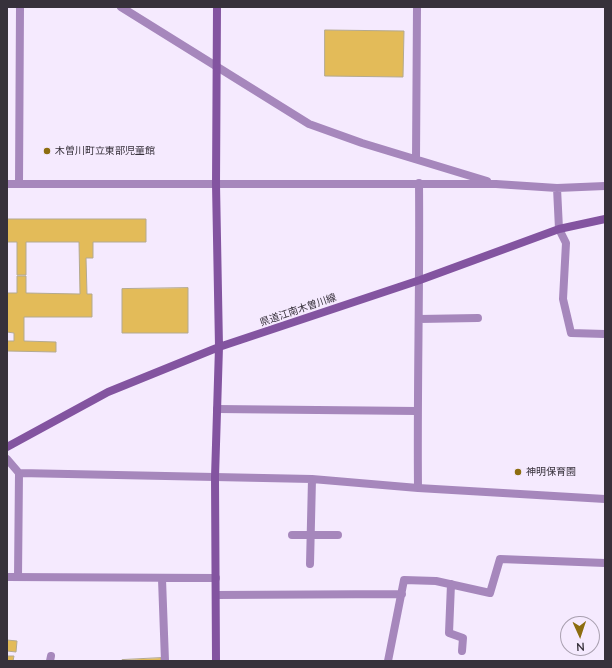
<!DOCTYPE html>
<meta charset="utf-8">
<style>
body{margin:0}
#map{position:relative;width:612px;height:668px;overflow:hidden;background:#f5eafe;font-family:Lato,sans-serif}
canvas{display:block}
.frame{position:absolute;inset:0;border:8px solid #37313b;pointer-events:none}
.north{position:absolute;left:560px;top:616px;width:40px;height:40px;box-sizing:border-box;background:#f5eafe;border:1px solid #a9a0b0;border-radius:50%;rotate:177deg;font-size:11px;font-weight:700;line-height:16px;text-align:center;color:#37313b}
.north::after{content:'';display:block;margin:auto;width:14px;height:18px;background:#8d6d10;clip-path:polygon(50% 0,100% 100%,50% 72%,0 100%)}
</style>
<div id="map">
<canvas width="612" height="668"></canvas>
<div class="frame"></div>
<div class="north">N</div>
</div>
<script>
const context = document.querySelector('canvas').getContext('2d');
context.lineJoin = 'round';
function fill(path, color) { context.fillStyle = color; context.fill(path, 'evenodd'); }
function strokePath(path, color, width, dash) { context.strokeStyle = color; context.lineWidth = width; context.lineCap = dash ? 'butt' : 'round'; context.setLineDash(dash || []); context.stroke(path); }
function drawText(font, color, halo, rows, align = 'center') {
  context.font = font + ' Lato,"Noto Sans JP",sans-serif'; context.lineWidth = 3; context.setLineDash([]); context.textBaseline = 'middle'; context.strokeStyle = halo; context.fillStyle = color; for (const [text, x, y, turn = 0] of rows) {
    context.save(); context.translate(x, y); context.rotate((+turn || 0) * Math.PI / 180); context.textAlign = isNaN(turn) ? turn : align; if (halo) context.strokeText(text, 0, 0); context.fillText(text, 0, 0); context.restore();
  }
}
const building = new Path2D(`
 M325,30L404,31L403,77L325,76Z
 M7,219H146V242H93V258H86L87,294H92V317H24V341L56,342V352L7,351V341H14V333L7,332V293H17V276H26V293L80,294L79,242H26V275H17V242H7Z
 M188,288V333H122V289Z
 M7,640L17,641L16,652L7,651Z
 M7,656H14L13,661H7Z
 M161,658V661H122V660Z`);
fill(building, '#e3bb59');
strokePath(building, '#b3a990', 1);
strokePath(new Path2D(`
 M121,7L309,124L362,143L487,181
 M416,159L417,7
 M7,184H496L557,188L605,186
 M19,184L20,7
 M557,188L559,229L566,243L563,299L571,333L605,334
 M419,319L478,318
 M217,409L417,411
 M7,459L19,473L18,577
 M19,473L312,479L418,488L605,499
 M418,488C417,386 420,285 419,183
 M292,535H338
 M310,564L312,479
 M7,577L216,578
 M162,579L165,661
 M451,584L449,633L463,638L462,651
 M216,595L402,594
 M50,661L51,656
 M388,661L404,580L436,581L490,593L500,559L605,563`), '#a687bc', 8);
strokePath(new Path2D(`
 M7,447L108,392L219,347L420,280L559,229L605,219
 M216,661L215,477L219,347L216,184L217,7`), '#8354a0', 8);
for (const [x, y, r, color] of [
 [47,151,4,"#8d6d10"],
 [518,472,4,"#8d6d10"]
]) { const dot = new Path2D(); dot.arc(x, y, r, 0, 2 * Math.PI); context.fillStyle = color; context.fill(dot); strokePath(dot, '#f5eafe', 1.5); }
drawText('10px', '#37313b', '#f5eafe', [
 ["木曽川町立東部児童館",55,151],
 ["神明保育園",526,472]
], 'left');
drawText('10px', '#37313b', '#f5eafe', [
 ["県道江南木曽川線",298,310,-19]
]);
</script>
